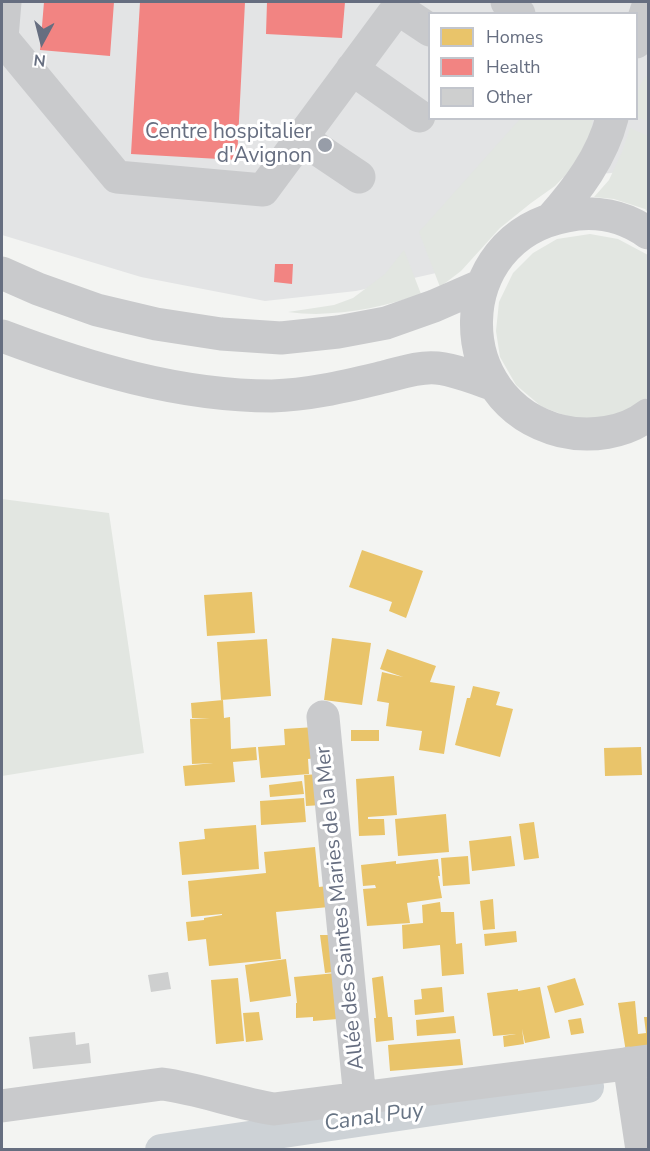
<!DOCTYPE html>
<meta charset="utf-8">
<style>
body{margin:0}
#map{position:relative;width:650px;height:1151px;overflow:hidden;background:#f3f4f2;font-family:"Nunito Sans",sans-serif}
canvas{display:block}
.frame{position:absolute;inset:0;border:3px solid #666e80;pointer-events:none}
.legend{position:absolute;left:428px;top:12px;width:210px;height:108px;box-sizing:border-box;background:#fff;border:2px solid #c2c5cc;margin:0;padding:8px 10px;list-style:none;font-size:18px;color:#666e80}
.legend li{display:flex;align-items:center;gap:12px;height:30px}
.legend b{width:30px;border:2px solid #c2c5cc}
.north{position:absolute;left:12px;top:12px;width:60px;height:60px;-webkit-text-stroke:4px #fff;paint-order:stroke;rotate:187deg;font-size:16px;font-weight:700;line-height:24px;text-align:center;color:#666e80}
.north::after{content:'';display:block;margin:auto;width:21px;height:27px;background:#666e80;clip-path:polygon(50% 0,100% 100%,50% 72%,0 100%)}
</style>
<div id="map">
<canvas width="650" height="1151"></canvas>
<div class="frame"></div>
<ul class="legend">
<li><b style="height:16px;background:#e9c46a"></b>Homes</li>
<li><b style="height:16px;background:#f28482"></b>Health</li>
<li><b style="height:16px;background:#cecfcf"></b>Other</li>
</ul>
<div class="north">N</div>
</div>
<script>
const context = document.querySelector('canvas').getContext('2d');
context.lineJoin = 'round';
function fill(path, color) { context.fillStyle = color; context.fill(path, 'evenodd'); }
function strokePath(path, color, width, dash) { context.strokeStyle = color; context.lineWidth = width; context.lineCap = dash ? 'butt' : 'round'; context.setLineDash(dash || []); context.stroke(path); }
function drawText(font, color, halo, rows, align = 'center') {
  context.font = font + ' "Nunito Sans",sans-serif'; context.lineWidth = 6; context.setLineDash([]); context.textBaseline = 'middle'; context.strokeStyle = halo; context.fillStyle = color; for (const [text, x, y, turn = 0] of rows) {
    context.save(); context.translate(x, y); context.rotate((+turn || 0) * Math.PI / 180); context.textAlign = isNaN(turn) ? turn : align; if (halo) context.strokeText(text, 0, 0); context.fillText(text, 0, 0); context.restore();
  }
}
fill(new Path2D(`
 M2,2H648V186L621,172L531,181L445,271L356,291L265,301L141,277L2,235ZM430,14H636V118H430Z`), '#e3e4e5');
fill(new Path2D(`
 M646,76L648,77V121L636,117C636,99 635,91 646,76Z
 M520,119H593L590,136L579,161L555,186L531,203L500,228L461,271L440,287L419,232Z
 M630,128L648,136V212L645,209L614,199L594,197L609,180L622,152Z
 M590,234L618,239L648,255V397L634,409L613,417L575,419L542,407L516,385L500,357L496,331L499,302L513,273L533,253L557,239Z
 M404,250L421,294C388,306 352,313 316,314C307,314 297,313 288,312L334,305L353,298L385,274Z
 M2,499L109,513L144,753L2,776Z`), '#e2e6e1');
fill(new Path2D(`
 M362,550L423,571L406,618L389,611L392,602L349,587Z
 M252,592L255,633L207,636L204,595Z
 M332,638L371,643L362,705L324,700Z
 M267,639L271,696L221,700L217,642Z
 M387,649L436,666L430,682L455,686L444,754L419,750L422,731L386,726L389,703L377,701L382,672L403,677L380,669Z
 M473,686L500,692L496,705L513,709L500,757L455,745L467,698H470Z
 M223,700L224,718L230,717L231,749L256,747L257,760L233,762L235,782L185,786L183,766L213,763L192,764L190,719L210,718H192L191,703Z
 M315,727L317,758L308,759L309,774L261,778L258,747L285,745L284,729Z
 M351,730H379V741H351Z
 M641,747L642,775L605,776L604,748Z
 M320,774L322,805L306,806L304,775Z
 M394,776L397,815L368,817V819H384L385,835L359,836L356,779Z
 M302,781L304,794L270,797L269,785Z
 M304,798L306,822L261,825L260,801Z
 M446,814L449,852L398,856L395,819Z
 M534,822L539,858L524,860L519,824Z
 M256,825L259,869L182,875L179,842L205,839L204,829Z
 M511,836L515,866L472,871L469,841Z
 M315,847L319,887L327,886L329,907L276,912L281,959L209,966L206,939L188,941L186,922L204,920V918L222,915V914L191,917L188,881L266,873L264,852Z
 M468,856L470,884L443,886L441,858Z
 M438,859L440,876H438L442,898L407,903L410,923L367,926L363,889L376,888L375,885L363,886L361,865L396,861V864Z
 M493,899L495,929L483,930L480,901Z
 M440,902L441,912H454L456,944L462,943L464,974L442,976L440,945L403,949L402,925L423,923L422,905Z
 M516,931L517,942L485,946L484,934Z
 M320,935H330L334,972L325,973Z
 M286,959L291,996L250,1002L245,965Z
 M336,973L338,1019L313,1021V1017L296,1018V1003H297L294,977Z
 M383,976L388,1017H392L394,1040L376,1042L374,1018H376L372,978Z
 M238,978L244,1041L216,1044L211,980Z
 M575,978L584,1005L555,1013L547,986Z
 M442,987L444,1012L415,1015L414,1000L422,999L421,989Z
 M540,987L550,1038L525,1043L522,1029L524,1044L504,1047L503,1036L516,1034L493,1036L487,993L518,989V991Z
 M635,1001L638,1034L646,1033L644,1017H648V1049L626,1052L618,1003Z
 M259,1012L263,1040L246,1042L243,1013Z
 M454,1016L456,1033L417,1036L416,1020Z
 M581,1018L584,1033L571,1035L568,1020Z
 M460,1039L463,1065L390,1071L388,1045Z`), '#e9c46a');
fill(new Path2D(`
 M44,2H114L110,56L40,50Z
 M140,2H245L237,160L131,154Z
 M267,2H345L342,38L266,34Z
 M275,264H293L292,284L274,282Z`), '#f28482');
strokePath(new Path2D(`
 M161,1150L588,1087`), '#cdd2d6', 32);
fill(new Path2D(`
 M168,972L171,989L151,992L148,975Z
 M75,1032L76,1045L89,1043L91,1063L33,1069L29,1037Z`), '#cecfcf');
strokePath(new Path2D(`
 M5,2L2,38L117,177L263,190L402,2
 M507,2L519,14
 M397,8L430,30
 M636,42L647,9
 M352,69L419,116
 M301,138L359,177
 M551,219C577,190 602,157 612,118
 M648,233C624,216 595,210 566,216C449,238 446,402 561,431C590,438 625,433 648,415
 M2,273L38,289L97,310L156,324L221,334L281,338L338,332L386,323L434,306L482,285
 M2,336C87,368 179,396 272,396C310,395 346,386 384,377C400,373 420,366 437,368C456,370 476,378 494,385
 M323,717L360,1099
 M629,1063L642,1150
 M2,1106L162,1084C200,1089 236,1103 274,1109L648,1061`), '#c9cacc', 33);
for (const [x, y, r, color] of [
 [325,145,8,"#979da8"]
]) { const dot = new Path2D(); dot.arc(x, y, r, 0, 2 * Math.PI); context.fillStyle = color; context.fill(dot); strokePath(dot, '#fff', 2); }
drawText('21px', '#666e80', '#fff', [
 ["Centre hospitalier",312,133],
 ["d'Avignon",312,157]
], 'right');
drawText('21px', '#666e80', '#fff', [
 ["Allée des Saintes Maries de la Mer",341,908,-96]
]);
drawText('italic 22px', '#677484', '#fff', [
 ["Canal Puy",374,1118,-8]
]);
</script>
